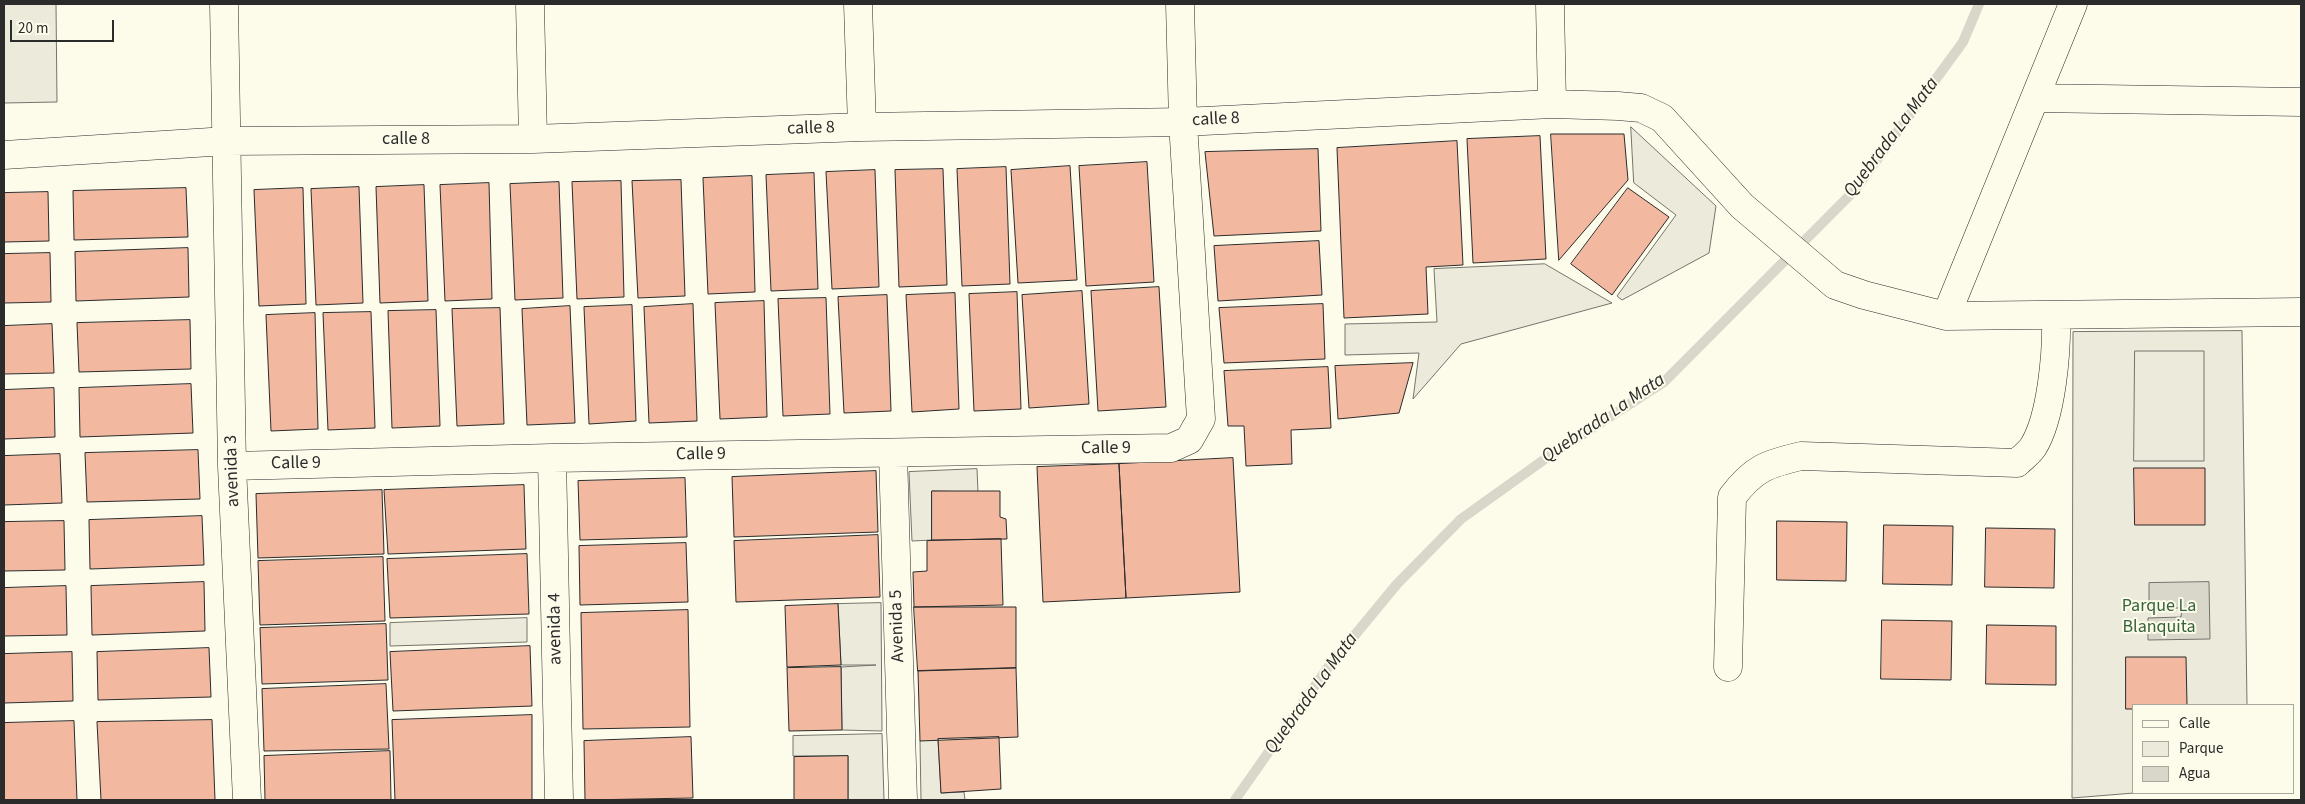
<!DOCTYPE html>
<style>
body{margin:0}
#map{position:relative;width:2305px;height:804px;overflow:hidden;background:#fdfbea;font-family:"Source Sans 3",sans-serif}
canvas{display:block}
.frame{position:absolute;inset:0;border:5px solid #2b2b2b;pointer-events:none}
.legend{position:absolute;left:2132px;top:704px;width:162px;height:90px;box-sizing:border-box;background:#fdfbea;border:1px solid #a9a89e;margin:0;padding:6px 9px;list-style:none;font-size:15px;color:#2b2b2b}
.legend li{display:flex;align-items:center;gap:10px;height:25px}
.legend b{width:25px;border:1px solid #a9a89e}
.scale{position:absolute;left:10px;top:20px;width:104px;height:22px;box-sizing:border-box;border:2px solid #2b2b2b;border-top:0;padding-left:6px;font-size:15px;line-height:18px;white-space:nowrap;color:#2b2b2b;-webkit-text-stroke:4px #fdfbea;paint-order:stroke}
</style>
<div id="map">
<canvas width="2305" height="804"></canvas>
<div class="frame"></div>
<ul class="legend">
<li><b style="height:6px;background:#fdfbea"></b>Calle</li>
<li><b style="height:14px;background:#ecebdb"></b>Parque</li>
<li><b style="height:14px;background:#d8d7c9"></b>Agua</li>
</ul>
<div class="scale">20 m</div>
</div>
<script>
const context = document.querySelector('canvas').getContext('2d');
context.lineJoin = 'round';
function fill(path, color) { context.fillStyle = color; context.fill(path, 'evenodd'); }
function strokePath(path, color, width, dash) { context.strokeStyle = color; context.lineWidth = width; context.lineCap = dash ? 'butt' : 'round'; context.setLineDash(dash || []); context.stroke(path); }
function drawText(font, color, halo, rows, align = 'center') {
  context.font = font + ' "Source Sans 3",sans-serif'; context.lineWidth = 4; context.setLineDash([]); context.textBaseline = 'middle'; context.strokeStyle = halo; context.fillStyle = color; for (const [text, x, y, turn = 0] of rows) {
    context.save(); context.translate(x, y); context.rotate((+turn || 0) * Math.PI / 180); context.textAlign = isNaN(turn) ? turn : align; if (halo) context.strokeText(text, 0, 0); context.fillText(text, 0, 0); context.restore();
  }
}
const green = new Path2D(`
 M4,4H56L57,102L4,103Z
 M1631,127L1716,206L1709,253L1622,300L1617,296L1676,215L1634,183Z
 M1545,264L1612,303L1461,344L1413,399L1419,353L1345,355V324L1437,322L1434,269Z
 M2242,331L2247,705H2134V793L2072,798L2073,332Z
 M977,469L978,492L932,491V540L912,541L909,472Z
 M881,603L882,731L842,730L841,667L876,665H841L838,604Z
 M527,618V642L390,646V623Z
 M882,734L884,800H848V756H793V736Z
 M938,739L941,793L964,792L965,800H921L920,741Z`);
fill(green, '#ecebdb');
strokePath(green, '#74746e', 1);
const parking = new Path2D(`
 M2135,351H2204V461H2134Z`);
fill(parking, '#eceadb');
strokePath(parking, '#74746e', 1);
const water = new Path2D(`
 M2209,582L2210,639L2148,640V618L2181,617L2182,608H2149V583Z`);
fill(water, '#d8d7c9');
strokePath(water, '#74746e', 1);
strokePath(new Path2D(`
 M1235,800L1326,670L1397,584L1461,519L1552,454L1664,382L1854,191L1963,42L1979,4`), '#d8d7c9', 10);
const building = new Path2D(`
 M1551,134H1624L1628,180L1559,260Z
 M1540,136L1546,259L1473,263L1467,139Z
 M1457,141L1463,265L1426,267L1428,314L1344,318L1337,148Z
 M1318,149L1321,231L1214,236L1205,152Z
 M1147,162L1154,282L1086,286L1079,166Z
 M1070,166L1077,280L1018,283L1011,170Z
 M1006,167L1010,284L962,286L957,169Z
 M943,169L947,285L899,287L895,170Z
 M875,170L879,287L832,289L826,172Z
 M814,173L818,289L771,291L766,175Z
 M752,176L755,292L708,294L703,178Z
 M681,180L685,296L638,298L632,181Z
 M621,181L624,297L577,299L572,182Z
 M559,182L563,298L515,300L510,184Z
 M489,183L492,299L445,301L440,185Z
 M424,185L428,301L380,303L376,187Z
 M359,187L363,303L316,305L311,189Z
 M186,188L188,237L74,240L73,191Z
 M303,188L306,304L259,306L254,190Z
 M1628,188L1669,217L1612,295L1571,264Z
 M48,192L49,241L4,242V193Z
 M1319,241L1322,295L1218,301L1214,246Z
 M188,248L189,297L76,301L75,252Z
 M50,253L51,302L4,303V254Z
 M1159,287L1166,407L1098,411L1091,291Z
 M1082,291L1089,404L1029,408L1022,295Z
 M1017,292L1021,409L974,411L969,294Z
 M955,293L959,409L912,412L906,295Z
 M887,295L891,411L844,413L838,297Z
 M826,298L830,414L783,416L778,299Z
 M764,301L767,417L720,419L715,303Z
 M693,304L697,421L649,423L644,307Z
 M1323,304L1325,359L1224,363L1219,308Z
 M632,305L636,421L589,424L584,307Z
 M570,306L575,423L527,425L522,309Z
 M500,308L504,424L457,426L452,309Z
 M436,310L440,426L392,428L388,311Z
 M371,312L375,428L328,430L323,313Z
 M315,313L318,429L271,431L266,315Z
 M190,320L191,369L79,372L77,323Z
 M52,324L54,373L4,374V326Z
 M1413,363L1399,413L1338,419L1335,366Z
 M1328,367L1331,428L1291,430L1292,464L1246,466L1244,426H1228L1224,371Z
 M191,384L193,433L80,437L79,388Z
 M54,388L55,437L4,439V390Z
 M198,450L200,499L87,502L85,453Z
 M60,454L62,503L4,505V456Z
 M1233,458L1240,592L1126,598L1119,464Z
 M1119,464L1126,598L1043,602L1037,467Z
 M2134,468H2205V525H2135Z
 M876,471L878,532L734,537L732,477Z
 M685,478L687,537L580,540L578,481Z
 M524,485L526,549L388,554L384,490Z
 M382,490L384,554L258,558L256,494Z
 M932,491H1000V517L1006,519L1007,539L932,540Z
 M202,516L204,565L90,569L89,520Z
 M64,521L65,570L4,571V522Z
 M1777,521L1847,522L1846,581L1777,580Z
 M1884,525L1953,526L1952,585L1883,584Z
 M1986,528L2055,529L2054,588L1985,587Z
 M878,535L880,597L736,602L734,541Z
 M1001,539L1003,605L914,607L913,572L927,571V541Z
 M686,543L688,602L580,605L579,546Z
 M527,554L529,614L390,618L387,559Z
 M383,557L385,621L260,625L258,561Z
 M204,582L205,631L92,635L91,586Z
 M66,586L67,635L4,636V588Z
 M838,604L841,665L787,667L785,606Z
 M914,607H1016V668L918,671Z
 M688,610L690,727L583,729L581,613Z
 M1882,620L1952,621L1951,680L1881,679Z
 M386,624L388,680L262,684L260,628Z
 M1987,625L2056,626V685L1986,684Z
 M530,646L532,706L393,711L390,652Z
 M209,648L211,697L98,700L97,652Z
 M72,652L73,701L4,703V654Z
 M2126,657H2186L2187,705H2134V709H2126Z
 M841,667L842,730L789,731L787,668Z
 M1016,668L1018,737L920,741L918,671Z
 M386,684L389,749L264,751L262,689Z
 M532,715V800H395L392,720Z
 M212,720L215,800H101L97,722Z
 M74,721L77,800H4V723Z
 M691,737L693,798L585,800L584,741Z
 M999,737L1001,789L941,793L938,739Z
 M390,751L391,800H265L264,756Z
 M848,756V800H794V757Z`);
fill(building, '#f2b8a0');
strokePath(building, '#2b2b2b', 1);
const minor = new Path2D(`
 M224,4L232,466L247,800
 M530,4L533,139
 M858,4L862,127
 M1550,4L1552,104
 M2035,98L2301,102
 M4,155L227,141L533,139L862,127L1183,122L1552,104L1618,106L1641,108L1662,118L1742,206L1835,285L1864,295L1946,316L2301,312
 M1946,316L2073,4
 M893,453L903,800
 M552,458L559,800
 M232,466L552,458L1171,448L1189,440L1201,419L1183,122L1180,4
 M1728,667L1732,497C1754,468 1767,464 1801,456L2017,463C2022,458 2029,453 2033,447C2052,417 2057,350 2056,315`);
strokePath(minor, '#2b2b2b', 29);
strokePath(minor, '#fdfbea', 28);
drawText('18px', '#2b2b2b', '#fdfbea', [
 ["calle 8",1216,120,-3],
 ["calle 8",811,129,-2],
 ["calle 8",406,140],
 ["Calle 9",1106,449,-1],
 ["Calle 9",701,455,-1],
 ["Calle 9",296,464,-1],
 ["avenida 3",233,471,-92],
 ["Avenida 5",898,626,-92],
 ["avenida 4",556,629,-91]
]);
drawText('18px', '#34623c', '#fdfbea', [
 ["Parque La",2159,607],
 ["Blanquita",2159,628]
]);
drawText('italic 19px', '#2b2b2b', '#fdfbea', [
 ["Quebrada La Mata",1892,138,-53],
 ["Quebrada La Mata",1604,419,-34],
 ["Quebrada La Mata",1312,694,-54]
]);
</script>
